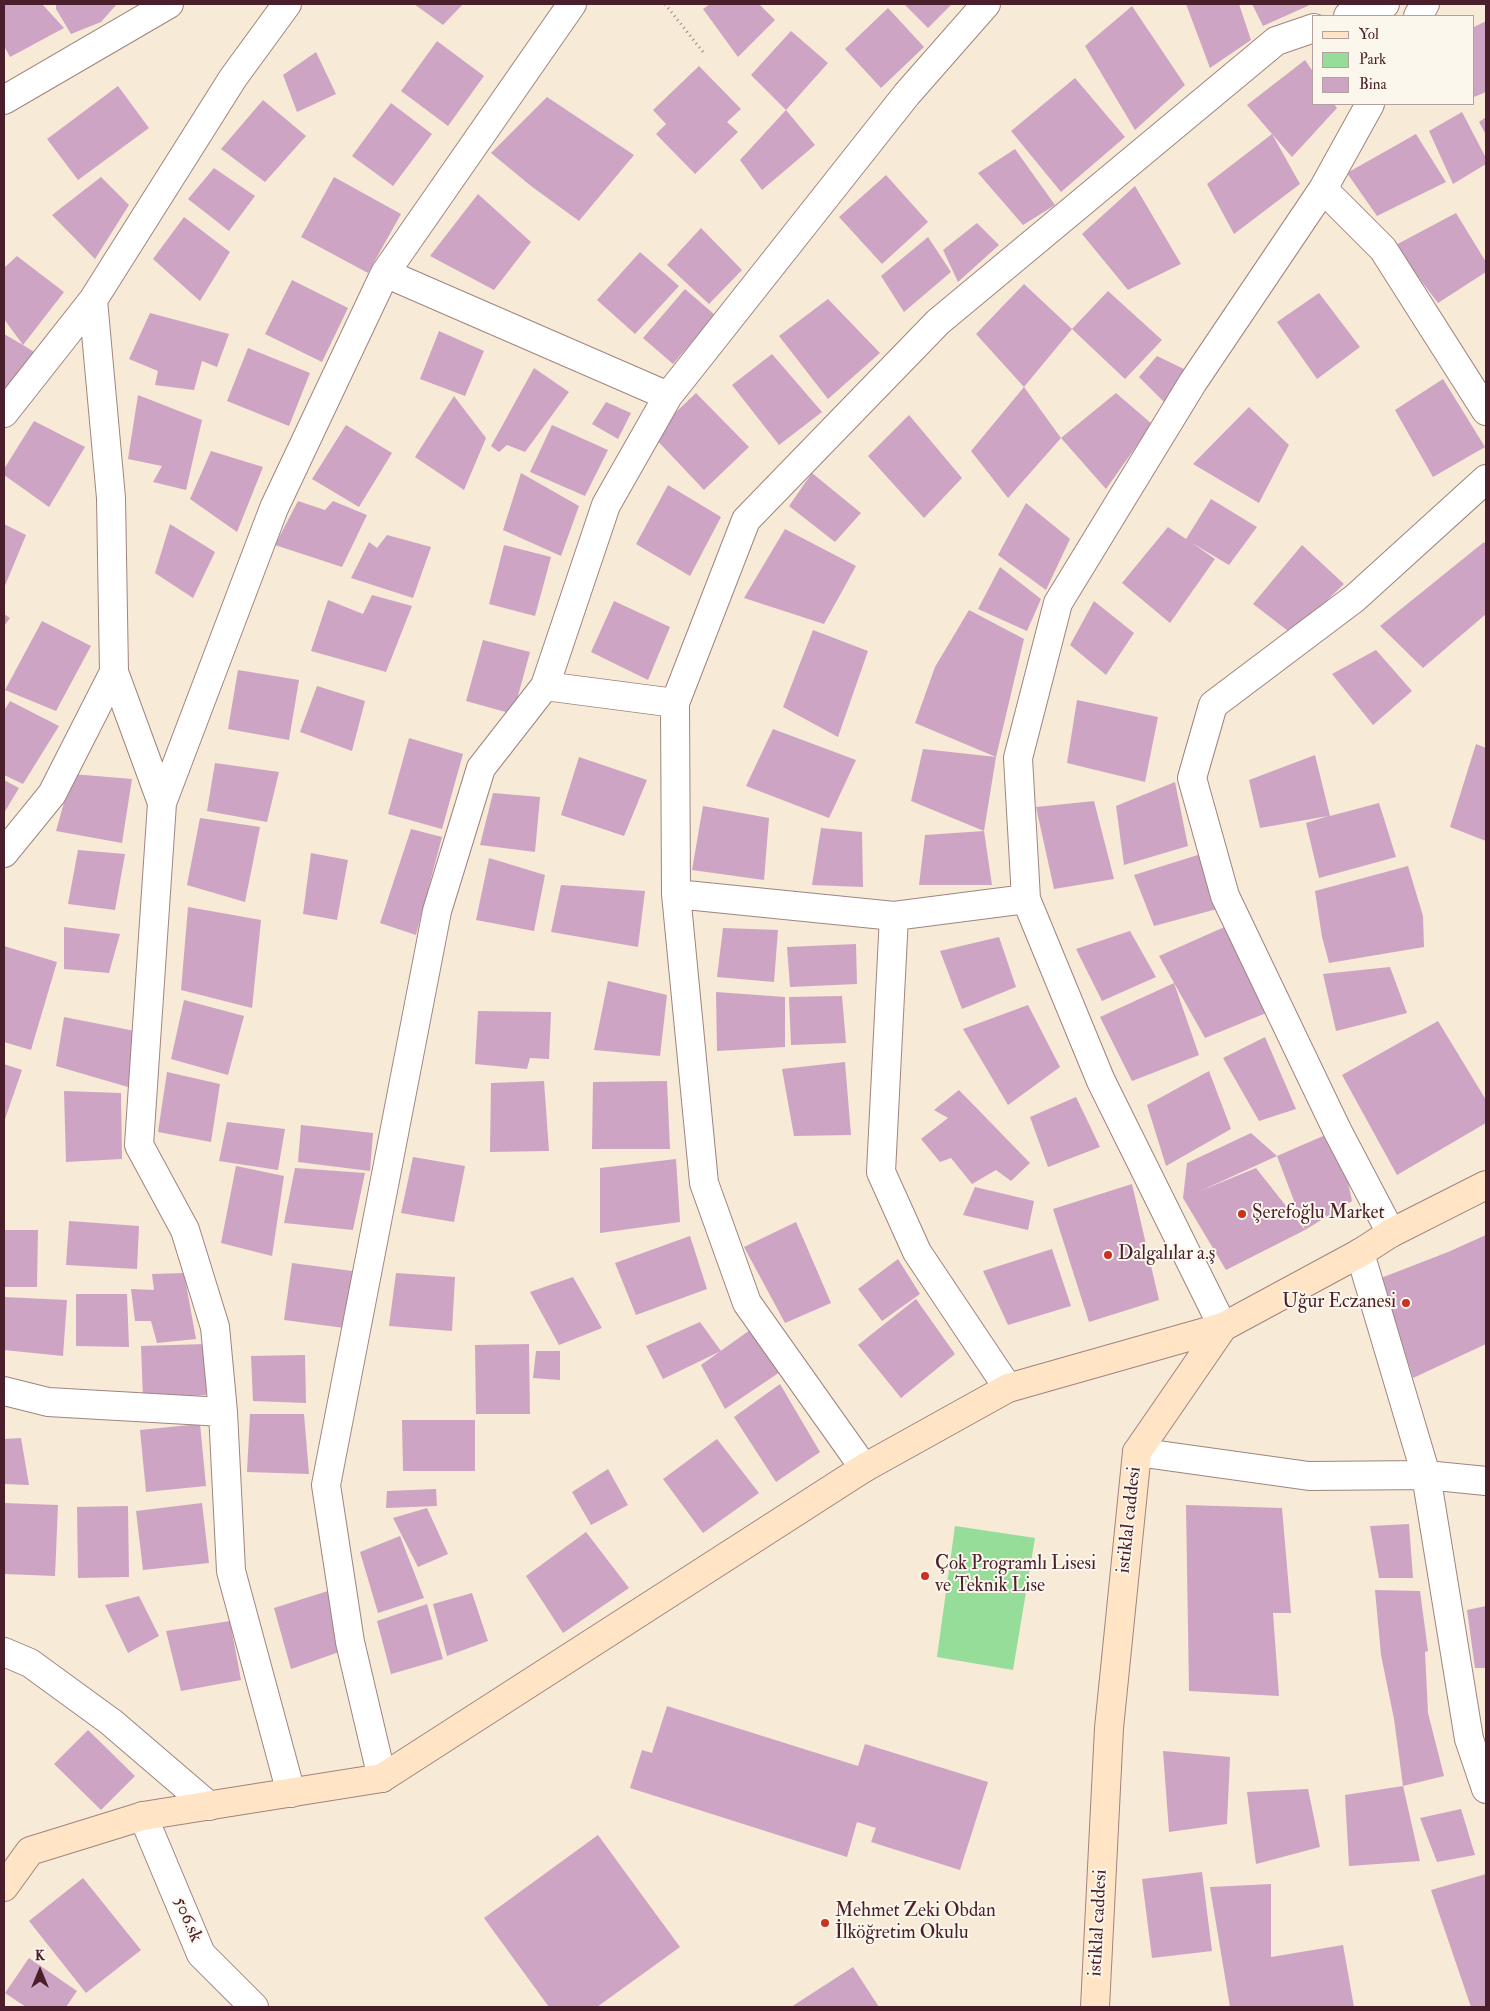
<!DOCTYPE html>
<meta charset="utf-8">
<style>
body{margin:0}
#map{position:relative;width:1490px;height:2011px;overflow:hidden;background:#f7ead6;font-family:"IM FELL Double Pica",serif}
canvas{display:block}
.frame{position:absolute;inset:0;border:5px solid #4a1f2b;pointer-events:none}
.legend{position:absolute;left:1312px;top:15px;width:162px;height:90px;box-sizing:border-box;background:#fbf7ec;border:1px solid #b4a19f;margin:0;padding:6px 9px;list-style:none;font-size:15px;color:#4a1f2b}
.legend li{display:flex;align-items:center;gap:10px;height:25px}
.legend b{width:25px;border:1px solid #b4a19f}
.north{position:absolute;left:15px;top:1946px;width:50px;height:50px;-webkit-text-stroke:4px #fbf7ec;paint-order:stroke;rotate:0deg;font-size:14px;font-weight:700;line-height:20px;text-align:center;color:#4a1f2b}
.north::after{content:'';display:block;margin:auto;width:18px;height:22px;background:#4a1f2b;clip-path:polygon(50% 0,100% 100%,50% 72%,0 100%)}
</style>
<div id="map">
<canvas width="1490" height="2011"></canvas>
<div class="frame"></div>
<ul class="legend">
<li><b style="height:6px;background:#ffe4c6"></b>Yol</li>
<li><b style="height:14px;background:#95dd98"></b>Park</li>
<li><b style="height:14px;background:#cea4c5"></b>Bina</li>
</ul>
<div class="north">K</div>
</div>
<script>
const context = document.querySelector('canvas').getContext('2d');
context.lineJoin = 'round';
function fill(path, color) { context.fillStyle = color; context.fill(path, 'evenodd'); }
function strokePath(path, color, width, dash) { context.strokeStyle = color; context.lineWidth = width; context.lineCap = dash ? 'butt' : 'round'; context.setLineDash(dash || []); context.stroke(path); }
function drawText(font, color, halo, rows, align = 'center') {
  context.font = font + ' "IM FELL Double Pica",serif'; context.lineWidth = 4; context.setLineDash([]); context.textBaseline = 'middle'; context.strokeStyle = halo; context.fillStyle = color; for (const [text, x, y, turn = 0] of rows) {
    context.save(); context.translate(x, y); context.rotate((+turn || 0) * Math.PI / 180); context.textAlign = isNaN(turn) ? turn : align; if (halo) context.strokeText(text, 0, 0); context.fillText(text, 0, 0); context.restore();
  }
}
fill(new Path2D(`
 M955,1526L1035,1538L1013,1670L937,1657Z`), '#95dd98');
fill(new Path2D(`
 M4,4H42L64,28L10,57L4,46Z
 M56,4H117L101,22L71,34L56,9Z
 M414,4H463L443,25Z
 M710,4H759L775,20L738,57L703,9Z
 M904,4H952L928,28Z
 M1186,4H1239L1251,40L1210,68Z
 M1252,4H1312L1263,26Z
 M1132,6L1185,85L1135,130L1085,46Z
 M888,8L924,47L881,88L845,49Z
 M1486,21V92L1474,97V27Z
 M791,31L828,63L786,110L751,75Z
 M437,41L484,76L448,126L401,91Z
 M316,52L336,94L297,112L283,75Z
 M1305,60L1314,73V104H1334L1337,108L1292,157L1272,134L1300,184L1234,234L1207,184L1272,134L1247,105Z
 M699,66L741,109L727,122L738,132L695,174L656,134L666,124L653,110Z
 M1075,78L1125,137L1061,192L1011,131Z
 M118,86L149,128L78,180L47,139Z
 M547,97L634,155L579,221L531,186L491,153Z
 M263,100L306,136L265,182L221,149Z
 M391,103L432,134L393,186L352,156Z
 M786,110L815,145L762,190L740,160Z
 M1462,112L1486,158V164L1453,184L1429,131Z
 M1486,117V135L1479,122Z
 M1416,134L1446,182L1377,216L1347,173Z
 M1015,149L1055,205L1023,225L978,173Z
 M214,168L255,196L229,231L188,199Z
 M886,175L928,222L882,264L839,217Z
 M101,177L129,205L95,259L52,215Z
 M334,177L401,214L368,273L301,237Z
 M1135,186L1181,264L1128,290L1082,234Z
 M478,194L531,242L494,290L430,256Z
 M1456,213L1486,262V272L1438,303L1419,278L1412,282L1392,247Z
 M184,217L230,252L200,301L153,259Z
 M977,223L999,245L958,282L943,250Z
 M701,228L742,270L709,304L667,265Z
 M928,237L951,272L904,312L881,276Z
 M640,252L679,286L635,334L597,300Z
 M17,256L64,292L23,345L34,352L7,408L4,406V334L23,345L4,319V268Z
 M292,280L348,308L322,362L265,334Z
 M1024,284L1072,329L1108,291L1162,340L1125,379L1072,329L1024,387L976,334Z
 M685,289L715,315L673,364L643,338Z
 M1319,293L1360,347L1317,379L1277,322Z
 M828,299L880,353L828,399L779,336Z
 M150,313L229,334L217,367L202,361L194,390L155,385L158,371L129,359Z
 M439,331L484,351L465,396L420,379Z
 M248,348L310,373L289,426L227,401Z
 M772,354L822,412L779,445L732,385Z
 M1157,356L1186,370L1164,402L1139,377Z
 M534,368L569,392L525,452L507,445L499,452L491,446Z
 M1443,379L1485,447L1433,477L1395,410Z
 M1024,387L1061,438L1116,393L1152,424L1106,489L1061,438L1008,498L971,451Z
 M696,393L749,447L704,490L652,435Z
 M138,395L202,420L186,490L153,482L162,466L128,459Z
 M454,396L486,438L464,490L415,457Z
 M606,402L631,413L618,439L592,424Z
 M1249,407L1289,445L1259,503L1193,464Z
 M909,415L962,478L924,518L868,456Z
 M34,421L85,447L49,507L4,475V469Z
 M346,425L392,453L359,507L312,479Z
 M552,425L608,450L585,496L530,472Z
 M211,451L263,467L237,532L190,499Z
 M521,473L579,506L561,556L503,530Z
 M812,473L861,513L835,542L789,506Z
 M668,485L721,517L690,576L636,544Z
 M1211,499L1257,527L1229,565L1192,543L1215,559L1170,623L1122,583L1168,527L1186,539Z
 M298,501L325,510L333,501L367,515L342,567L275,545Z
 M1026,503L1070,539L1046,590L998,555Z
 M4,524L26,535L4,588Z
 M170,524L215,552L193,598L155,573Z
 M785,529L856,566L824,624L744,598Z
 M387,535L431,547L413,598L351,578L369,542L377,548Z
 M1484,542L1486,545V614L1423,668L1380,626Z
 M504,545L551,557L535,616L489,604Z
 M1302,545L1344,584L1292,634L1253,604Z
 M1000,567L1041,599L1027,631L978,609Z
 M372,595L412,606L386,672L311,651L328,600L363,614Z
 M614,601L670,627L648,680L591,652Z
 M1094,601L1134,633L1106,675L1070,645Z
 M969,610L1024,639L996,757L915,723L935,667Z
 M4,614L10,618L4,626Z
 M42,621L91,646L56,711L5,690Z
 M813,630L868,651L838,737L783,707Z
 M483,640L530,652L513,714L466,701Z
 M1376,650L1412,691L1373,725L1332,674Z
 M238,670L299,680L289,740L228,729Z
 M317,686L365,701L352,751L300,732Z
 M1077,700L1158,717L1145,782L1067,763Z
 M10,701L59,726L23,784L4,775V711Z
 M773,729L856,760L829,818L746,786Z
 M409,738L463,754L442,829L388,814Z
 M1476,744L1486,748V841L1450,827Z
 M923,749L996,757L984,831L911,801Z
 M1315,755L1330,816L1379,803L1396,857L1319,878L1306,823L1328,816L1260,828L1249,780Z
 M579,757L647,780L624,836L561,815Z
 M215,763L279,772L267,822L207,811Z
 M72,774L132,779L122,843L56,831Z
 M4,780L19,788L4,813Z
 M1175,782L1188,846L1124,865L1116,806Z
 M493,793L540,797L535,852L480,845Z
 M1094,801L1114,879L1054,889L1036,807Z
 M703,806L769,818L764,880L692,870Z
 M200,818L260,827L245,902L187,885Z
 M821,828L862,832L863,887L812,885Z
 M411,829L442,837L416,935L380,923Z
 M984,831L992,885H919L925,835Z
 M78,850L125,854L115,910L68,904Z
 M311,853L348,860L337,920L303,914Z
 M1201,854L1217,909L1154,926L1134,875Z
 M489,858L545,875L534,931L476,920Z
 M1408,866L1423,916L1424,947L1329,963L1322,937L1315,891Z
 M561,885L645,891L638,947L551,932Z
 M188,907L261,920L252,1008L181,990Z
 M1229,925L1271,1011L1205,1038L1159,956Z
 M64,927L120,934L109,973L64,969Z
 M723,928L778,930L774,982L717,977Z
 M1130,931L1156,977L1102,1001L1076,949Z
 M999,937L1016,987L962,1009L940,951Z
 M856,944L857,984L790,987L787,947Z
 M4,946L57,962L31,1050L4,1042Z
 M1390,967L1407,1013L1336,1031L1323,974Z
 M608,981L667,995L660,1056L594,1050Z
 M1174,983L1199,1055L1132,1081L1100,1017Z
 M716,992L785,997V1047L717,1051Z
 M842,996L846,1043L791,1045L789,997Z
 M184,1000L244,1016L228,1075L171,1059Z
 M1028,1005L1060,1067L1008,1105L963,1029Z
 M478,1011L551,1012L549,1059L530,1058L527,1069L475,1064Z
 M64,1017L135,1031L128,1087L56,1066Z
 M1438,1021L1486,1100V1123L1397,1175L1342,1075Z
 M1265,1037L1296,1109L1259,1121L1223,1058Z
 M845,1062L851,1135L794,1136L782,1069Z
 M4,1064L22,1070L4,1122Z
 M1209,1071L1231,1129L1166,1166L1147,1105Z
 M167,1072L220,1084L211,1142L158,1132Z
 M544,1081L549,1151L490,1152L491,1083Z
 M667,1081L670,1149H592L593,1082Z
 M959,1090L1030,1163L1011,1181L996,1170L972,1184L951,1158L940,1162L921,1139L948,1118L934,1110Z
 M64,1091L121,1093L122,1159L66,1162Z
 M1076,1097L1100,1147L1048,1167L1030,1117Z
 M227,1122L285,1129L278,1170L219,1161Z
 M301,1125L373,1133L370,1171L298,1162Z
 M1337,1130L1352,1201L1305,1230L1226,1270L1183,1198L1187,1163L1251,1133L1277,1156ZM1277,1156L1305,1230L1256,1168L1200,1191Z
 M413,1157L465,1166L454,1222L401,1213Z
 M676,1159L680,1222L600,1233V1168Z
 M236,1166L284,1176L272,1256L221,1243Z
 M295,1168L365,1173L353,1230L284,1223Z
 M1132,1184L1159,1300L1089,1322L1053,1209Z
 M975,1187L1034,1201L1028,1230L963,1215Z
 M69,1221L139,1226L137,1269L66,1265Z
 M796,1222L831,1303L785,1323L744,1247Z
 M4,1230H38L37,1287H4Z
 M1486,1235V1344L1413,1378L1381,1278L1448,1252Z
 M690,1236L707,1289L636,1315L615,1263Z
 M1052,1249L1071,1306L1008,1325L983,1271Z
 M898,1259L920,1294L882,1321L858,1289Z
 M292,1263L360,1272L352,1329L284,1320Z
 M184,1273L196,1339L157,1343L151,1321H135L131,1289L154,1290L152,1274Z
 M396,1273L455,1277L452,1331L389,1326Z
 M573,1277L602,1328L559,1345L530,1292Z
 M76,1294H127L129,1347L76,1346Z
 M4,1297L67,1300L63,1356L4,1350Z
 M916,1299L955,1354L901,1398L858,1345Z
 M700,1322L721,1351L663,1379L646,1346Z
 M750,1330L780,1372L725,1409L701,1365Z
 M206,1344V1395L143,1399L141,1346Z
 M529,1344L530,1414H476L475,1345Z
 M536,1351H560V1380L533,1378Z
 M305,1355L306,1403L253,1401L251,1356Z
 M780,1384L820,1452L776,1482L734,1417Z
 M250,1414H304L309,1474L247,1472Z
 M402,1420H475V1471H403Z
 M200,1424L206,1486L146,1492L140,1430Z
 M21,1438L29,1485L4,1484V1439Z
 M717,1439L759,1493L703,1533L663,1479Z
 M608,1469L628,1505L591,1525L572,1492Z
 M436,1489L437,1506L386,1508L387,1491Z
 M4,1503L58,1505L55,1576L4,1574Z
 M202,1503L209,1563L143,1570L136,1511Z
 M1186,1505L1282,1508L1291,1613H1273L1279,1696L1189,1691Z
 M128,1506L129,1577L78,1578L77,1507Z
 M427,1508L448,1554L418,1567L393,1518Z
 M1409,1524L1413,1578H1379L1370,1526Z
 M586,1532L629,1588L563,1633L526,1576Z
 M400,1536L424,1598L378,1613L360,1552Z
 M331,1590L342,1651L291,1669L274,1608Z
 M1375,1590L1420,1591L1428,1651L1425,1652L1428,1713L1444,1776L1403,1786L1394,1719L1381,1655Z
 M472,1593L488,1641L447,1656L433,1604Z
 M139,1596L159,1636L128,1653L105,1605Z
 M427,1604L443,1659L391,1674L377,1621Z
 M1486,1606V1668H1475L1467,1610Z
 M230,1621L241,1680L181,1691L166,1631Z
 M667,1706L858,1766L865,1744L988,1782L960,1870L871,1842L876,1828L857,1822L847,1857L630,1788L642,1750L652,1753Z
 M88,1730L135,1776L101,1810L54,1764Z
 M1163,1751L1230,1757L1227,1824L1169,1832Z
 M1403,1786L1420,1861L1349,1866L1345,1795Z
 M1308,1789L1320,1847L1256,1864L1247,1792Z
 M1461,1809L1475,1855L1437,1862L1420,1818Z
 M598,1835L680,1947L597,2007H549L484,1918Z
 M1202,1872L1212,1951L1152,1958L1142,1879Z
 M1486,1874V2007H1471L1431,1890Z
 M83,1878L141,1950L86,1993L29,1921Z
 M1271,1884V1957L1343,1945L1354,2007H1230L1210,1887Z
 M29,1958L77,1991L66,2007H26L5,1993Z
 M853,1967L879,2007H791Z`), '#cea4c5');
const minor = new Path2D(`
 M1348,16L1385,4
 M1418,16L1425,4
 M1323,189L1383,249L1486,411
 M385,273L668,396
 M93,300L111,498L114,672L162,803L139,1145L185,1230L215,1327L223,1412L231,1571L291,1793
 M4,413L93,300L233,78L287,4
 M545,686L675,703
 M162,803L274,508L385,273L572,4
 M4,853L52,794L114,672
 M676,894L894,916L1026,899
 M894,916L881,1172L917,1252L1008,1388
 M1391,1233L1337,1130L1225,896L1192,778L1213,705L1355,598L1486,479
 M1360,1253L1426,1475L1469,1739L1486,1789
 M1223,1327L1101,1081L1026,899L1018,758L1058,603L1193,382L1323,189L1370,104
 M4,1391L48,1402L223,1412
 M1137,1452L1309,1476L1426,1475L1486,1481
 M864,1468L747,1303L704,1183L676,894L675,703L746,520L938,322L1276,41L1314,28
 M4,1652L30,1663L111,1722L209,1806
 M382,1778L350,1642L326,1485L437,911L481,768L545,686L606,505L668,396L907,94L986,4`);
const tertiary = new Path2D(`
 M4,100L169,4
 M143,1816L201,1954L254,2007`);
const secondary = new Path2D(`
 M4,1887L30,1851L143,1816L382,1778L864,1468L1008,1388L1223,1327
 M1095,2007L1109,1728L1137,1452L1223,1327L1360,1253L1391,1233L1486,1185`);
strokePath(minor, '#a08480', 30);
strokePath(tertiary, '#a08480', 30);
strokePath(secondary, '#a08480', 30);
strokePath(new Path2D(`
 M665,4L703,52`), '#a08480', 3, [1, 4]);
strokePath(minor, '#fff', 28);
strokePath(tertiary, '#fff', 28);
strokePath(secondary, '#ffe4c6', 28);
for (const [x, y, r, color] of [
 [1242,1214,5,"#c8321e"],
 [1108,1255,5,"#c8321e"],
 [1406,1303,5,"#c8321e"],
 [925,1576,5,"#c8321e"],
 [825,1923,5,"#c8321e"]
]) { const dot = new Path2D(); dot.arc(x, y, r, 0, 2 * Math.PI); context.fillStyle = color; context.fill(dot); strokePath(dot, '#fbf7ec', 2); }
drawText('19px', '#4a1f2b', '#fbf7ec', [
 ["Şerefoğlu Market",1252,1214],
 ["Dalgalılar a.ş",1118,1255],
 ["Uğur Eczanesi",1396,1303,"right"],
 ["Çok Programlı Lisesi",935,1565],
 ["ve Teknik Lise",935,1587],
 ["Mehmet Zeki Obdan",835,1912],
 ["İlköğretim Okulu",835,1934]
], 'left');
drawText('19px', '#4a1f2b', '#fbf7ec', [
 ["istiklal caddesi",1130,1520,-84],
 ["506.sk",187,1920,67],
 ["istiklal caddesi",1099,1923,-87]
]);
</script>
